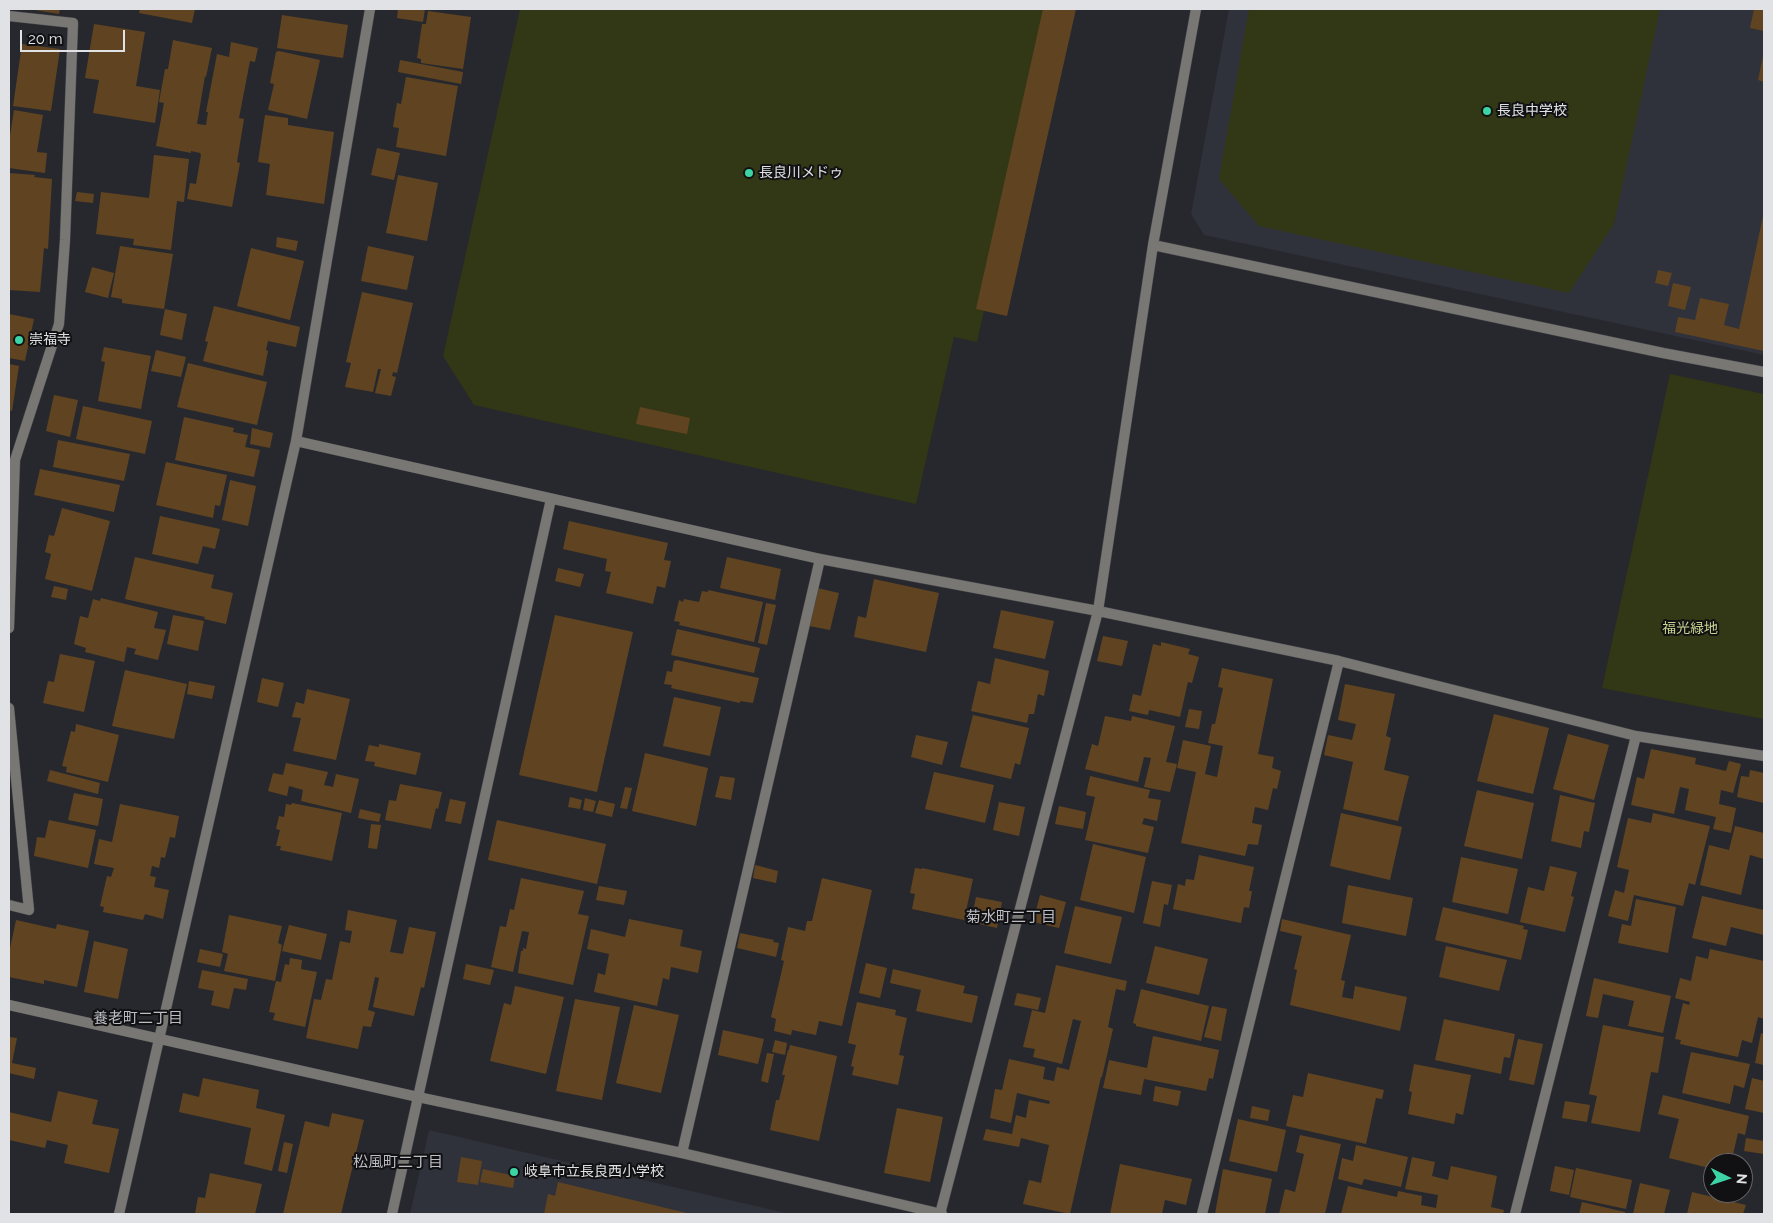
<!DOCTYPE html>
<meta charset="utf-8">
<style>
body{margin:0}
#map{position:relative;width:1773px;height:1223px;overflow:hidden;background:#27282d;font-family:Raleway,sans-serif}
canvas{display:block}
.frame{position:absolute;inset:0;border:10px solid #e1e2e5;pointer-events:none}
.north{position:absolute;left:1703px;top:1153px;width:50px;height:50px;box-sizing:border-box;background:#111113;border:1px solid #646567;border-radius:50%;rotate:94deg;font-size:14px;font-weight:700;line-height:20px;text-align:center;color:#e1e2e5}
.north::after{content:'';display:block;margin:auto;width:18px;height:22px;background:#3cd4a4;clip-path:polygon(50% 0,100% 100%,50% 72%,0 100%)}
.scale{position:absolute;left:20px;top:30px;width:105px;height:22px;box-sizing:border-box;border:2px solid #e1e2e5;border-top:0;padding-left:6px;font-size:15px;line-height:18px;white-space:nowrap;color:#e1e2e5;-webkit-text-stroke:4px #111113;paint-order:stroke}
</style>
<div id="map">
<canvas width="1773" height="1223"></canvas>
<div class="frame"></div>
<div class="north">N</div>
<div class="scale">20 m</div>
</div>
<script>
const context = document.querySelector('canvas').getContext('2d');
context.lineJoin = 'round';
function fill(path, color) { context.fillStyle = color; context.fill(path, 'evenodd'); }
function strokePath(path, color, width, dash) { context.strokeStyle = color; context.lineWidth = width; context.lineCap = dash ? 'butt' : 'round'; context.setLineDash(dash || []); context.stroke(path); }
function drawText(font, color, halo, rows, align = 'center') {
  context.font = font + ' Raleway,"Noto Sans JP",sans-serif'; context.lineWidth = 4; context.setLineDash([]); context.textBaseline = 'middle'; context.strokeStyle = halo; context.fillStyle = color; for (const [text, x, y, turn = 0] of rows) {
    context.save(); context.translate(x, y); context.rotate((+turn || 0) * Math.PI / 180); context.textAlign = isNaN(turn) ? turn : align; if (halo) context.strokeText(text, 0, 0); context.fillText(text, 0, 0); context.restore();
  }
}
fill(new Path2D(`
 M1229,9H1764V355L1204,235L1191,214Z
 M429,1130L790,1214H410Z`), '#2f313b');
fill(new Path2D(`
 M520,9H1051L977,342L954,337L916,504L474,405L443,356Z
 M1249,9H1660L1614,224L1569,293L1259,226L1219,179Z
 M1670,374L1764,394V719L1602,688Z`), '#323715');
fill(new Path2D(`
 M29,9H60L59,14Z
 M140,9H195L192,23L139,13Z
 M398,9H425L423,22L397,18Z
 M1043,9H1076L1007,316L976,309Z
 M1754,9H1764V31L1750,28Z
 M428,11L471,17L463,69L421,63V59L417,58L422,24H426Z
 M282,15L348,25L343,58L277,48Z
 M94,24L145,32L136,86L160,90L155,123L93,113L99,80L85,78Z
 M173,40L212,48L206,77L205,76L197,124L206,125L208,112H206L217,54L229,57L231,42L258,48L255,62L250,61L239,118L244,119L237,162L240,163L232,207L187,199L190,183L196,184L201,155L200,153L191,151V153L156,146L164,103L159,102L165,69H168Z
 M22,44L60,49L51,111L13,106Z
 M279,51L320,60L307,119L268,110L274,84L270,83L276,52Z
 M1763,56H1764V82L1758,80Z
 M400,60L463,72L461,84L398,72Z
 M406,77L458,86L446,156L396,147L399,128L393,127L397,103L401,104Z
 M14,110L43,115L37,152L47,153L45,173L9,168V142Z
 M265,115L288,118V125L334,132L324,204L266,195L270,164L258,162Z
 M377,148L400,153L394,180L371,175Z
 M154,155L189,159L184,202L177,201L171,250L133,245L134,239L96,234L101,192L149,198Z
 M9,173L35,175L34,177L52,179L48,249L44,248L40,292L9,290Z
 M398,175L438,183L427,241L386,233Z
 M77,192L94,194L93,203L75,201Z
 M1763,216L1764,351L1675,332L1678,317L1695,320L1700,298L1729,304L1724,325L1739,329Z
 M277,237L298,241L296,251L276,247Z
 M120,246L173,254L164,309L122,303V299L111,297Z
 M368,246L414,256L407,290L361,281Z
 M251,248L304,261L290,320L237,306Z
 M92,267L114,273L108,298L85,292Z
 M1658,270L1672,273L1668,286L1655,283Z
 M1673,283L1691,287L1685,310L1668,306Z
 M362,292L413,303L397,373L393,372L392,376L396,377L391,396L375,393L381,369H378L373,392L345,387L351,363L346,362Z
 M214,306L300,327L296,347L268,341L266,350L268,351L263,376L203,361L208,342L205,341Z
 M165,309L187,314L182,340L160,335Z
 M9,314L34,319L25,361L9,358Z
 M104,347L151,356L141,409L98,401L105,362L101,361Z
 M156,350L186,357L181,377L151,371Z
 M188,363L267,382L257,425L177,407Z
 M9,364L19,366L12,411L9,410Z
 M54,395L78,400L70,437L46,431Z
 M83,406L152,421L145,454L76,439Z
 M640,407L690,418L687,434L636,424Z
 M184,417L234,428L233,432L248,435L245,447L260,450L254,477L175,460Z
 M252,428L273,433L270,448L250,444Z
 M58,440L130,454L124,481L53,467Z
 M166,462L227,475L220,506L215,505L213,518L156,505Z
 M40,469L120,485L114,512L34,495Z
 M230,480L256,486L248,526L222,520Z
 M62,508L110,521L92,591L45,579L51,554L45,552L49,535L54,536Z
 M160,516L220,529L215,549L203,546L198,564L152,554Z
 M569,521L668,543L664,560L671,561L665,588L657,586L653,604L606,593L611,572L605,571L607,559L563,549Z
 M135,557L214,575L211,588L233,593L226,624L204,619L205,617L125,599Z
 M727,557L781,569L775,600L720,588Z
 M558,568L584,574L580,587L555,581Z
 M874,579L939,593L926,652L854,637L858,616L866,618Z
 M54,586L68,589L66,600L51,597Z
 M817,588L839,593L830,630L809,626Z
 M708,590L763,602L754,642L679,625L680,622L674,621L679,600L683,602L684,599L699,602L702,591L708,592Z
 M101,598L158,612L154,628L166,630L158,660L134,654L136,649L127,647L124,662L85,652L86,648L74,644L80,616L88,618L93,599L100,601Z
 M766,603L776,605L767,645L758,643Z
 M1001,610L1054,621L1045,659L993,648Z
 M173,615L204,621L198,651L167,644Z
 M555,615L633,632L597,792L519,775Z
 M677,629L760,648L754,673L671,655Z
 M1103,636L1128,641L1122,666L1097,661Z
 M1161,642L1190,649L1188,654L1199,657L1192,683L1188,682L1180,717L1149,710L1148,715L1129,711L1133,694L1141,696L1153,644L1161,646Z
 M60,654L95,661L84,712L43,703L48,681L54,682Z
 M995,658L1049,671L1044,696L1038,694L1034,714H1029L1027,723L971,711L978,681L990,684Z
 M677,660L759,678L753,703L740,701V703L671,688L672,685L664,684L667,671L672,672L674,661Z
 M1222,668L1273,679L1258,754L1274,757L1272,768L1281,771L1277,789L1273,788L1268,810L1255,807L1252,823L1262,825L1258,845L1248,844L1245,856L1181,843L1196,772L1177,768L1183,740L1211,746L1205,774L1217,777L1223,746L1208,743L1212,724H1215L1223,688L1218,687Z
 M125,670L187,684L174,739L112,726Z
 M262,678L284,683L278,707L257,702Z
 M189,681L215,686L212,699L187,694Z
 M1345,684L1395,694L1386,736L1391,738L1384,770L1409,776L1398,821L1343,809L1353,762L1324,755L1328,735L1352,740L1356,724L1338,720Z
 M307,689L350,699L336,760L293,751L301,718L292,717L296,702L304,704Z
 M674,697L721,707L710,756L663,746Z
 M1189,709L1202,711L1199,729L1185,727Z
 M1494,714L1549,728L1533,794L1477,781Z
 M973,715L1029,728L1020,765L1015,763L1011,779L960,767Z
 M1105,716L1131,721L1132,716L1175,726L1166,762L1177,764L1170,792L1144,787L1151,758L1144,757L1138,782L1085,769L1092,744L1098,746Z
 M76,724L119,735L108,782L66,772L67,767L62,766L71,731L75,732Z
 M1568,734L1609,745L1594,800L1553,789Z
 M916,735L948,742L942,765L911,757Z
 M379,744L421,753L416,775L374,766L375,762L365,761L369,745L379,747Z
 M1651,749L1696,758L1695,764L1726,771L1729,761L1741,764L1733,793L1721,790L1719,804L1736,808L1731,833L1713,829L1716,817L1685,810L1689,789L1680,787L1674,814L1631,805L1637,777L1644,779Z
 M645,753L708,768L696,826L632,811Z
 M286,763L328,772L324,785L333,787L336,774L359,779L351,813L301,801L303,790L289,786L287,796L268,791L273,773L283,775Z
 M50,770L100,783L98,794L47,781Z
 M1750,770L1764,773V803L1737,797L1741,776L1749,777Z
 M934,772L994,785L985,823L925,809Z
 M720,776L735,778L731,800L715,797Z
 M1090,776L1150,790L1148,798L1161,800L1157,821L1144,818L1142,824L1154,827L1148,853L1085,840L1095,797L1086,795Z
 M400,784L442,792L438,809L436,808L431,829L385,820L389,800L396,801Z
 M625,787L632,788L627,809L620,808Z
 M1477,790L1534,803L1522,859L1464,846Z
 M74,793L103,799L98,826L68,820Z
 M1560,795L1595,803L1589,832L1584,831L1581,848L1551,841Z
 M570,797L582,800L580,809L568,807Z
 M585,798L596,801L593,812L583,810Z
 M450,799L466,802L461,824L445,821Z
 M599,800L615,804L612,817L595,813Z
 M999,802L1025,807L1019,836L993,830Z
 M292,803L342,813L332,861L280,850L281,846H276L280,830L276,829L279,816L284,817L286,804L291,805Z
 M120,804L179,816L175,838L170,837L165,858L161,857L159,868L152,866L150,876L156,877L154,887L169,890L163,919L145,914L143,920L103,912L104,907L100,906L107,876L111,877L114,868L94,864L99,839L112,842Z
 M1059,806L1086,812L1083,829L1055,824Z
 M360,809L381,814L379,822L358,818Z
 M1341,813L1402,827L1390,880L1330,866Z
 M1653,813L1710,826L1695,885L1689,883L1683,906L1634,895L1628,921L1608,916L1615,890L1624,893L1629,870L1617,867L1628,818L1651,823Z
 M49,820L96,830L88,868L34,856L37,837L45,838Z
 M497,820L606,844L597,884L488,860Z
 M371,824L381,825L377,849L368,848Z
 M1735,826L1764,833V859L1750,855L1741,895L1700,885L1709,845L1729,850Z
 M1093,844L1146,857L1134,913L1080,900Z
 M1199,855L1254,867L1249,891H1252L1249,908L1244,907L1241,923L1173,909L1178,884L1185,886L1186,879L1194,880Z
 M1461,857L1518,869L1508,914L1452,902Z
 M755,865L778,871L776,883L753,878Z
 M1550,866L1577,872L1571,896L1574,897L1565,932L1520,922L1528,887L1544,891Z
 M915,868L922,869V868L973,879L964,920L912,909L915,894L910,893Z
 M521,878L584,891L578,914L589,916L573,985L518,973L521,951H523V948L526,949L529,932L522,931L513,972L491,967L500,926L506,927L510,909L514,910Z
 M822,878L872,890L842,1026L819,1021L816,1035L792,1030L791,1035L774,1031L776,1019L771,1017L784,961L781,960L788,927L805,931L807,921H812Z
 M1152,881L1172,885L1168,905L1164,904L1160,927L1143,923Z
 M1348,885L1413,898L1406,936L1342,923Z
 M599,886L627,891L624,905L596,900Z
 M1040,895L1066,902L1059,928L1033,922Z
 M1702,896L1764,910V935L1731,927L1726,946L1692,938Z
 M976,897L1002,902L997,928L971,922Z
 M1636,899L1676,907L1668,953L1618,943L1622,924L1631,926Z
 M1075,906L1122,917L1111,964L1064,953Z
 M1443,907L1524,926L1523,929L1528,930L1521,960L1435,940Z
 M348,910L397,920L390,952L403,954L409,927L436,932L424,988L421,987L414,1016L373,1007L379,978L375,977L368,1010L375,1012L371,1027L363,1026L358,1049L306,1038L314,999L321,1000L326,979L332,980L340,941L350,943L352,931L345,930Z
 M229,915L282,926L278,943L282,945L275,981L224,971L228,954L222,952Z
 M629,919L683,930L680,946L702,951L698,973L671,967L669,980L663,978L657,1006L594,992L598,973L605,975L609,954L587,949L591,929L625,937Z
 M1282,919L1351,935L1341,980L1345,981L1342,997L1353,999L1355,986L1407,997L1400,1031L1290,1005L1297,970L1294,969L1302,936L1280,931Z
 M16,920L56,929L57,924L89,931L77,987L44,980V984L9,977V953Z
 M289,925L327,934L321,960L282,951Z
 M740,933L774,940L773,942L779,943L776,957L737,948Z
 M94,941L128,949L118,999L84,992Z
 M1155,946L1208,959L1199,995L1146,983Z
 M1446,946L1507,960L1499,991L1439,977Z
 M200,949L223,954L220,967L197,962Z
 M1710,949L1764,961V1019L1758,1017L1752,1043L1742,1040L1738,1057L1680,1044L1681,1040L1675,1039L1683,1003L1689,1005L1690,1002L1675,998L1680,978L1691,981L1696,956L1708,959Z
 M290,958L302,960L301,969L317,972L305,1027L273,1020L275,1013L269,1012L276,981L281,982L285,964L289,965Z
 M866,963L887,968L880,998L859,993Z
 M466,964L494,970L490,985L463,979Z
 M1056,965L1127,981L1125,991L1116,989L1108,1027L1113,1029L1102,1077H1101L1070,1214L1023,1204L1029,1180L1041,1183L1049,1145L1021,1138L1019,1147L983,1140L986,1129L1012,1134L1016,1115L1026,1118L1029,1100L1049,1104L1050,1101L1017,1093L1011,1123L990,1118L995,1089L1002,1090L1009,1059L1045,1067L1043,1079L1054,1081L1057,1067L1069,1070L1081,1021L1073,1019L1062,1064L1033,1057L1035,1049L1023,1047L1032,1010L1045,1013Z
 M893,969L965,986L963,993L978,996L972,1023L916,1011L921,990L890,983Z
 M202,970L248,979L246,990L234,988L229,1009L211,1005L214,991L198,988Z
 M1594,978L1671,996L1663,1033L1628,1026L1634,1001L1603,994L1598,1018L1586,1016Z
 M515,986L564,997L546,1074L490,1061L504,1003L511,1005Z
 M1141,989L1209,1006L1201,1041L1136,1026V1024L1133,1023Z
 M1017,993L1041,998L1038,1010L1014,1005Z
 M575,999L620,1007L602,1100L556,1091Z
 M857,1002L896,1010L895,1015L907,1018L899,1055L904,1056L898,1085L852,1075L854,1067L851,1066L856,1045L848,1043Z
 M634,1005L679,1015L661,1093L616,1083Z
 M1212,1006L1227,1009L1221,1041L1204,1037Z
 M1444,1019L1515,1034L1510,1058L1504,1057L1501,1074L1435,1060Z
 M1603,1025L1664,1037L1658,1073L1651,1072L1640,1132L1591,1123L1597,1096L1589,1094Z
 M723,1030L764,1039L758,1064L718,1055Z
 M1761,1033L1764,1034V1065L1755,1063Z
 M1153,1036L1219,1050L1213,1079L1209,1078L1206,1091L1144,1079L1141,1095L1103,1088L1109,1060L1147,1068Z
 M9,1037L17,1038L12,1063L36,1068L34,1079L9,1073Z
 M1518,1039L1543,1044L1534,1085L1509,1080Z
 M775,1040L787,1043L785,1055L772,1052Z
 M790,1045L837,1056L819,1141L770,1130L776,1100H779L785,1075H782L788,1050H789Z
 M1691,1052L1750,1064L1744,1088L1734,1085L1730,1104L1682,1093Z
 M767,1053L774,1054L768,1083L761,1081Z
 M1414,1064L1471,1075L1463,1115L1456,1113L1454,1124L1408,1114L1412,1092L1409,1091Z
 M1308,1073L1384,1090L1382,1099L1376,1098L1366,1144L1286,1126L1293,1095L1303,1097Z
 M203,1078L259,1090L256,1108L285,1115L272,1171L244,1164L251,1128L179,1112L183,1093L199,1097Z
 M1752,1078L1764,1081V1113L1745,1109Z
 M1155,1086L1181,1091L1178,1106L1153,1101Z
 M58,1091L98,1100L92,1124L119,1129L109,1173L64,1163L68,1145L47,1140L45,1148L9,1140V1112L51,1122Z
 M1663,1095L1749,1116L1745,1135L1738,1133L1731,1163H1713V1169L1669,1158L1679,1119L1658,1114Z
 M1565,1101L1590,1105L1587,1122L1562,1118Z
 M1252,1106L1270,1110L1268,1121L1250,1118Z
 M897,1108L943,1117L930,1182L884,1173Z
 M332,1113L364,1120L341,1214H283L305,1121L329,1127Z
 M1238,1119L1286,1130L1277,1172L1229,1161Z
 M1300,1135L1341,1144L1325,1214H1279L1285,1189L1295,1192L1304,1154L1296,1152Z
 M1746,1138L1764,1141V1154L1744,1151Z
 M284,1142L293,1144L287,1173L278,1171Z
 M1356,1145L1408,1157L1401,1187L1364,1179L1362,1185L1338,1179L1342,1158L1353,1161Z
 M461,1157L482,1161L478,1185L457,1182Z
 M1412,1157L1435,1162L1432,1176L1448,1180L1451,1166L1497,1176L1491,1207L1504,1210L1503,1214H1341L1348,1186L1397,1197L1398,1191L1422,1196L1421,1205L1436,1208L1438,1195L1405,1189Z
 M1120,1164L1192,1179L1186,1205L1165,1200L1162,1214H1110Z
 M1555,1166L1574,1170L1569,1195L1550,1191Z
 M1576,1168L1632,1180L1626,1209L1570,1197Z
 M483,1169L515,1176L513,1188L480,1182Z
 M1223,1169L1272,1179L1265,1214H1215Z
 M210,1173L262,1184L255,1214H195L198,1197L205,1198Z
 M558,1182L691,1214H544L548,1194L555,1196Z
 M1640,1183L1670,1190L1664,1214H1633Z
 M1692,1192L1746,1205L1743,1214H1687Z
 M1582,1202L1625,1212V1214H1579Z`), '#604421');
const minor = new Path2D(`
 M9,16L73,23L65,240L59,324L15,460L9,628
 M1153,245L1663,353L1764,372
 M296,441L820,559L1098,611L1339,661L1636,736L1764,756
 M9,708L29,910L9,905
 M682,1153L820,559
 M119,1214L296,441L370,9
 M392,1214L551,499
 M940,1214L1098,611L1153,245L1196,9
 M1202,1214L1339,661
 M1515,1214L1636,736`);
const tertiary = new Path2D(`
 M9,1005L418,1097L682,1153L942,1214`);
strokePath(minor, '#45464a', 11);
strokePath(tertiary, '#45464a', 11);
strokePath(minor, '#787774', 10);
strokePath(tertiary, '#787774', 10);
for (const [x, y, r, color] of [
 [1487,111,5,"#3cd4a4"],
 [749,173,5,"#3cd4a4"],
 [19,340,5,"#3cd4a4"],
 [514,1172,5,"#3cd4a4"]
]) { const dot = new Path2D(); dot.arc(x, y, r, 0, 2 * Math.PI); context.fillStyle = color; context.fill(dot); strokePath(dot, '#111113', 2); }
drawText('14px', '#e1e2e5', '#111113', [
 ["長良中学校",1497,111],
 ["長良川メドゥ",759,173],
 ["崇福寺",29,340],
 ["岐阜市立長良西小学校",524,1172]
], 'left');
drawText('14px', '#c8d48e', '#111113', [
 ["福光緑地",1690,629]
]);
drawText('15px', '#bdbec4', '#111113', [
 ["菊水町二丁目",1011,917],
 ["養老町二丁目",138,1018],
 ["松風町二丁目",398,1162]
]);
</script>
